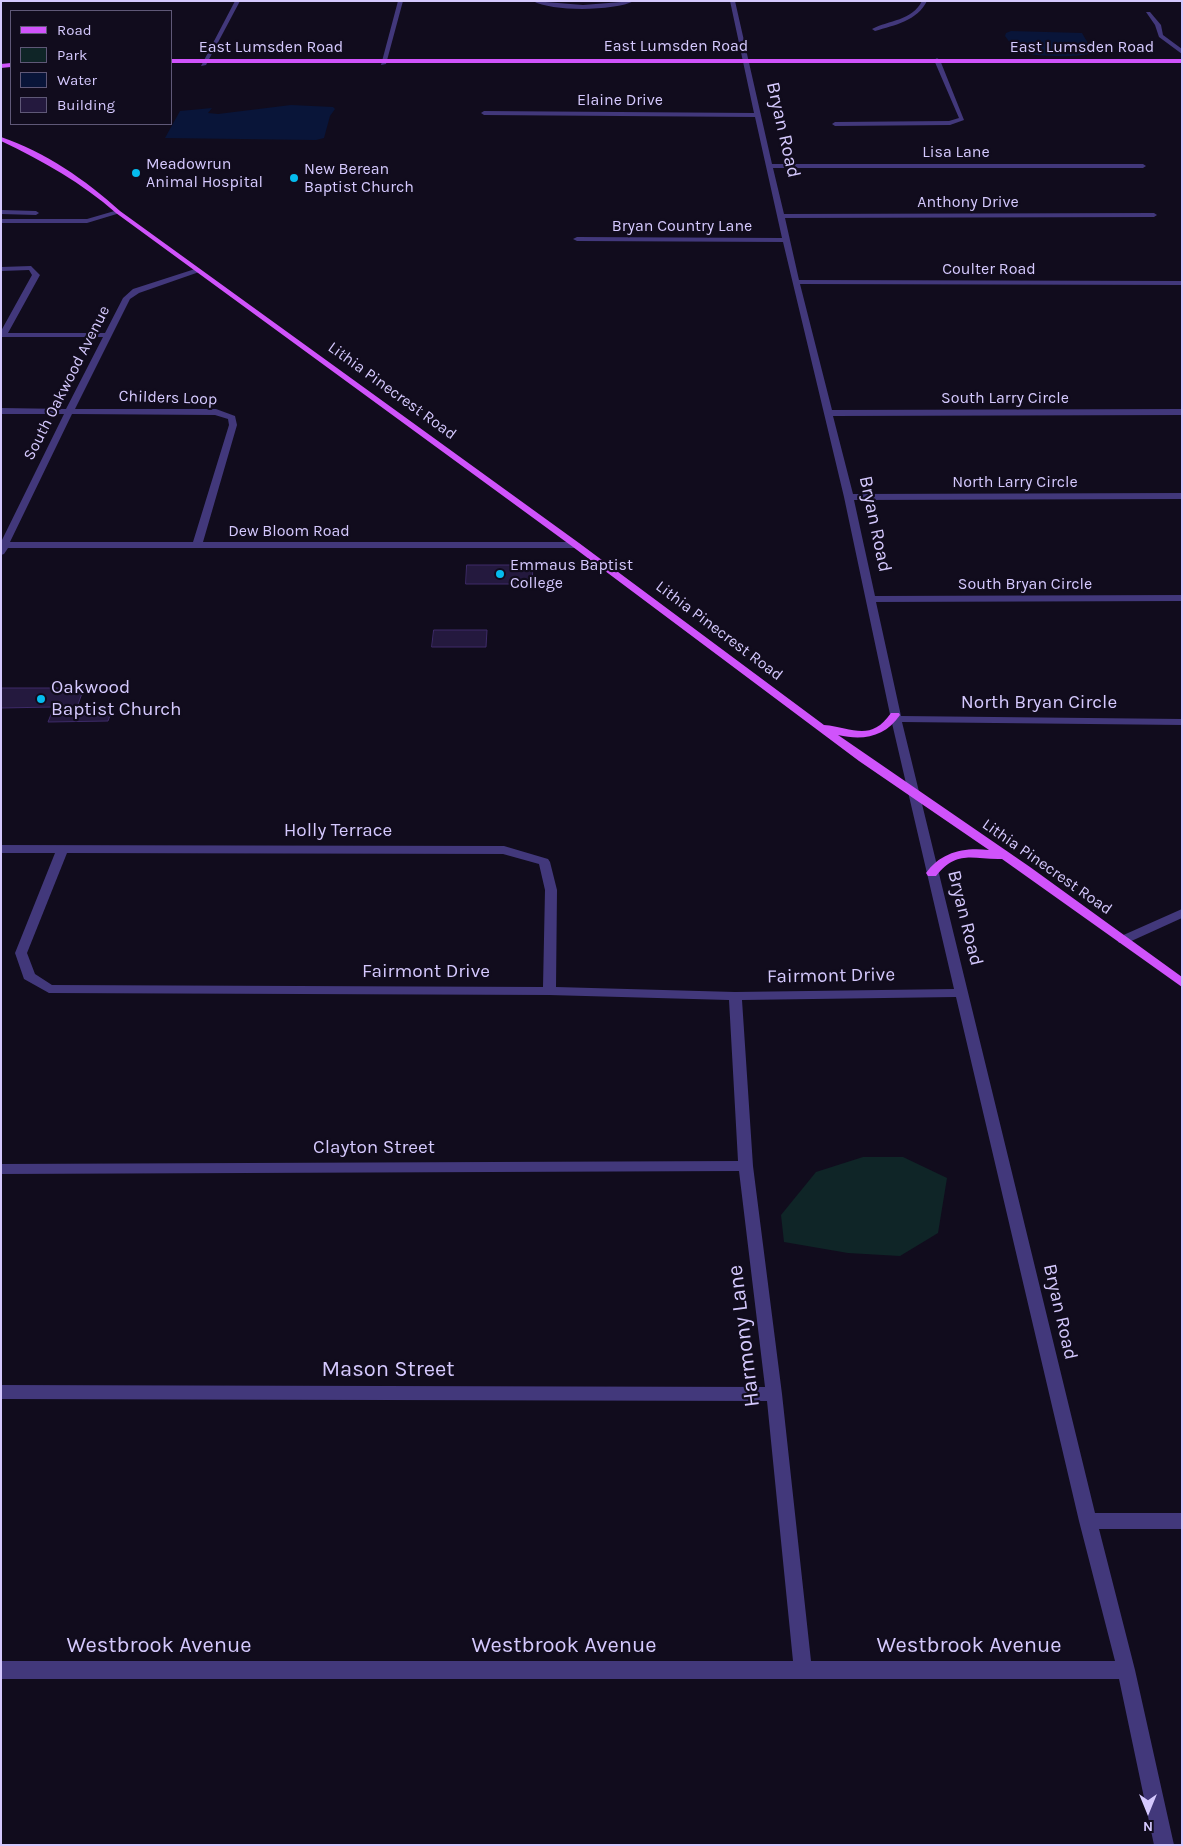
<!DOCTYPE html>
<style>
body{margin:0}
#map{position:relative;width:1183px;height:1846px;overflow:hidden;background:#110c1d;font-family:Karla,sans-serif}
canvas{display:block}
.frame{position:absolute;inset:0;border:2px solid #d5c9fe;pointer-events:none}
.legend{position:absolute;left:10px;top:10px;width:162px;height:115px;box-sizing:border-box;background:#110c1d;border:1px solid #5f5877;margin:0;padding:6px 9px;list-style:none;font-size:15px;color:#d5c9fe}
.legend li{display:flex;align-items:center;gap:10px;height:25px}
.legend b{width:25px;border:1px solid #5f5877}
.north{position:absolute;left:1123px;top:1786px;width:50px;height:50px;-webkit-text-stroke:4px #110c1d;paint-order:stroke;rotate:180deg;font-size:14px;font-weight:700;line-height:20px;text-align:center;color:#d5c9fe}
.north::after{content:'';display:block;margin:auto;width:18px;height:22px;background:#d5c9fe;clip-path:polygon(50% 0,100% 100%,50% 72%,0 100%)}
</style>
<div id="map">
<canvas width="1183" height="1846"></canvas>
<div class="frame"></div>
<ul class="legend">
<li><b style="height:6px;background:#d053fb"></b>Road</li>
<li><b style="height:14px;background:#0f2527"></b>Park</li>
<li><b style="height:14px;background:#091539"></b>Water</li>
<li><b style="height:14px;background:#24193e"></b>Building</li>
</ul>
<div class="north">N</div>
</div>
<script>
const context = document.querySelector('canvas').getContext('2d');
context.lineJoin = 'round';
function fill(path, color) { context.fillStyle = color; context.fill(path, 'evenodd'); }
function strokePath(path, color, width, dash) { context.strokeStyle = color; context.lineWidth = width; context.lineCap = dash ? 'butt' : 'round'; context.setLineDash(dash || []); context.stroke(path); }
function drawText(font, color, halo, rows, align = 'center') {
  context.font = font + ' Karla,sans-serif'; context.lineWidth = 4.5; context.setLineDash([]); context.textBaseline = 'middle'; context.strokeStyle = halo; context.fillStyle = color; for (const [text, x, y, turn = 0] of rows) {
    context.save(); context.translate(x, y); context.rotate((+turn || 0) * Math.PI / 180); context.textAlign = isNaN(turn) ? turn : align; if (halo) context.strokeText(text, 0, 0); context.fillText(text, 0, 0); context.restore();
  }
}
fill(new Path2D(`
 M863,1157H903L947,1178L938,1233L900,1256L848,1253L784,1242L781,1215L816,1172Z`), '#0f2527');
fill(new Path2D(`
 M1011,31L1082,33L1093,52C1080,59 1032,56 1017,52L1005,36L1006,33Z
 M291,105L333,107L335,109L330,116L324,138L316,140L165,138L180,111L212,108L208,113L218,114Z`), '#091539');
const building = new Path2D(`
 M467,565H533L532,584H466Z
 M434,630H487L486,647H432Z
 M1,688H84L77,707H113L108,721L48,722L54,707L1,708Z`);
fill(building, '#24193e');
strokePath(building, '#3e2b69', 1);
fill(new Path2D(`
 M235,1H240L206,65L201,66Z
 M398,1H403L386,64L381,65Z
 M533,1L583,5L634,1C615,11 552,12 533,1Z
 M730,1H735L772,164H1143L1146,166L1143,168H773L784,214L1154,213L1157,215L1154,217L785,218L799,280L1182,281V285L800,284L832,410L1182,409V415L833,416L853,494L1182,493V499L854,500L875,596L1182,595V601L876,602L901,716L1182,719V725L902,722L1095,1513H1182V1529H1099L1135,1670L1174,1845H1154L1119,1679H1V1661H793L767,1401L1,1399V1385L765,1387L739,1171L1,1174V1164L738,1161L729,1000L549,995L49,993L24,979L15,953L55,853H1V845L504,846L548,859L550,862L557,890L556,987L735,992L954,989L891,719L844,497L783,242L577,241L573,239L577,237L782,238L755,117L484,115L481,113L484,111L754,113ZM67,853L503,854L539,864L545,890L543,987L52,985L35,974L27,953ZM956,997L1079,1521L1115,1661H811L782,1394L753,1166L742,1000Z
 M922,1H927C917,21 895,25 875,31L872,29C889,20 912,21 922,1Z
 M1146,12H1150L1161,25L1163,35L1182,49V54L1159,37L1155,25Z
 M937,58L940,60L964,120L950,125L835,126L832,124L835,122L949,121L959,118L934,60Z
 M1,210L36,211L39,213L36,215L1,214Z
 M118,210L120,211V213L87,223H1V219H87Z
 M31,266L40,275L8,333H105L123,298L133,289L195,269L202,271L139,293L130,299L75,409H216L235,416L237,425L203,542H576L581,545L576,548H8L4,554L1,555V542L64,414H1V408L66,409L103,337H1V331L32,275L29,270L1,271V267ZM72,414L215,415L228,419L229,425L193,542H10Z
 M1182,909V918L1127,943H1119L1117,940L1119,937Z`), '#42387b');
fill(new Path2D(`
 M171,59H1182V63H171Z
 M11,63V67L1,68V64Z
 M1,137C45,152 86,180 120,211L579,543L824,725C852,727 870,743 891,713H899L900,715C885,737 863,741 838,735L1030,867L1182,977V987L1002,859C973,860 958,849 936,876H928L926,873C941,852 964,847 989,850L859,761L573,547L116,213C82,183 43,161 1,141Z`), '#d053fb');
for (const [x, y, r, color] of [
 [136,173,5,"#05bcee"],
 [294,178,5,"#05bcee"],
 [500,574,5,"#05bcee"],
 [41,699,5,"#05bcee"]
]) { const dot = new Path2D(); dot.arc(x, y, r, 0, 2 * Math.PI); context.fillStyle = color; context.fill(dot); strokePath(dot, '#110c1d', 2); }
drawText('16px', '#d5c9fe', '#110c1d', [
 ["East Lumsden Road",676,46],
 ["East Lumsden Road",271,47],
 ["East Lumsden Road",1082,47],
 ["Elaine Drive",620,100],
 ["Lisa Lane",956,152],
 ["Anthony Drive",968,202],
 ["Bryan Country Lane",682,226],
 ["Coulter Road",989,269],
 ["South Oakwood Avenue",67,383,-63],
 ["Lithia Pinecrest Road",392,391,36],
 ["Childers Loop",168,398,2],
 ["South Larry Circle",1005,398],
 ["North Larry Circle",1015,482],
 ["Dew Bloom Road",289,531],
 ["South Bryan Circle",1025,584],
 ["Lithia Pinecrest Road",719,631,37],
 ["Lithia Pinecrest Road",1047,867,35]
]);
drawText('16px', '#d5c9fe', '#110c1d', [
 ["Meadowrun",146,164],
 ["Animal Hospital",146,182],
 ["New Berean",304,169],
 ["Baptist Church",304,187],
 ["Emmaus Baptist",510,565],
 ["College",510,583]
], 'left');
drawText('19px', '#d5c9fe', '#110c1d', [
 ["Bryan Road",783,130,77],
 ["Bryan Road",875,524,78],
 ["North Bryan Circle",1039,703],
 ["Holly Terrace",338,831],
 ["Bryan Road",965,918,76],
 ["Fairmont Drive",426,972],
 ["Fairmont Drive",831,976,-1],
 ["Clayton Street",374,1148],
 ["Bryan Road",1060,1312,77]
]);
drawText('19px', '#d5c9fe', '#110c1d', [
 ["Oakwood",51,688],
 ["Baptist Church",51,710]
], 'left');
drawText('22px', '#d5c9fe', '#110c1d', [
 ["Harmony Lane",744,1336,-97],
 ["Mason Street",388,1370],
 ["Westbrook Avenue",159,1646],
 ["Westbrook Avenue",564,1646],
 ["Westbrook Avenue",969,1646]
]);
</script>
